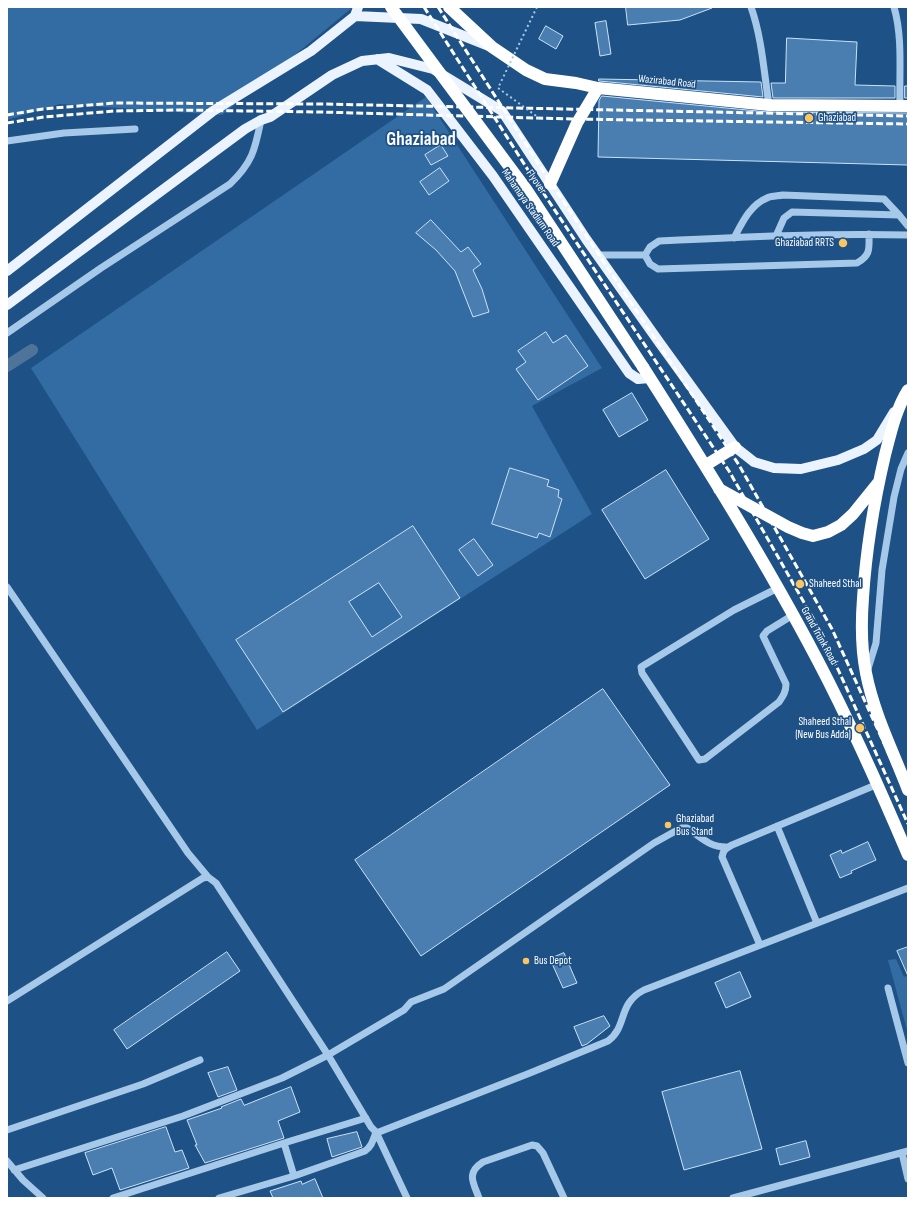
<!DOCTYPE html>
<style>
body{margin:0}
#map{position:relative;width:915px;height:1205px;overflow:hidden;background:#1e5185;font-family:"Sofia Sans Condensed",sans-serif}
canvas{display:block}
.frame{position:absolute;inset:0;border:8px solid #fff;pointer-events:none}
</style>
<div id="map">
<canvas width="915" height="1205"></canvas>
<div class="frame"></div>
</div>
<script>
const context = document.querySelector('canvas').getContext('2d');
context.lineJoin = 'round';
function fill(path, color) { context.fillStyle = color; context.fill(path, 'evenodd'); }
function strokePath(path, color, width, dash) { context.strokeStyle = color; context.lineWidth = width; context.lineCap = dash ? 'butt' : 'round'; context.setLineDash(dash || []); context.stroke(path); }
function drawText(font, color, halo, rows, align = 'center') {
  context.font = font + ' "Sofia Sans Condensed",sans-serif'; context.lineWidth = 3.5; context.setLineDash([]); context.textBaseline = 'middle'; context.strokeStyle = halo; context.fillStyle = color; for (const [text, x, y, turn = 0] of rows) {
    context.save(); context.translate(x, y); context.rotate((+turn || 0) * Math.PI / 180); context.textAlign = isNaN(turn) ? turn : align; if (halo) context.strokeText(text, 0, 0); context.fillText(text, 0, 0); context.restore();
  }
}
fill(new Path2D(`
 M7,7H353L222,115L60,104L7,120Z
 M426,97L602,368L532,406L592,514L257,730L31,368Z
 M896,959L904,977L908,975V1034L888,960Z`), '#326ca2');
strokePath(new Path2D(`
 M7,366L32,350`), '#4f7499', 12);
const building = new Path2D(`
 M626,7H712V8L680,20L628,25Z
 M606,21L611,54L600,56L595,23Z
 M546,26L563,36L556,49L539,39Z
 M787,38L857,42L855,85L895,86V98H773L771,83H785Z
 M599,79L761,82L763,97L599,81Z
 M905,86H908V98H905Z
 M602,96L768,112L908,113V165L598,157L599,101Z
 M441,145L448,156L431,165L425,155Z
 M440,168L449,181L429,195L420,182Z
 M431,220L461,252L468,247L481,264L473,270L482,289L489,312L473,317L455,271L436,250L416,233Z
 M546,332L553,343L566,335L588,366L538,400L516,369L526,362L518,351Z
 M632,393L648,420L619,437L603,410Z
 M510,468L549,480L547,486L559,490L558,497L562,499L550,537L539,533L537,538L492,524Z
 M666,470L709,539L645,579L602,510Z
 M413,526L460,598L283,712L236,640ZM379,583L402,617L372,637L349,602Z
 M474,539L493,565L478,576L459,550Z
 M603,689L670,785L421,956L355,860Z
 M868,842L876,860L851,871L852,873L840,878L830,855L841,850L842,853Z
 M908,947V976L897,951Z
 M227,952L240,971L127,1049L114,1030Z
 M564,953L577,983L563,988L550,959Z
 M740,972L751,997L726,1008L715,983Z
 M604,1016L610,1026L587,1044L582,1046L574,1027Z
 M228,1067L237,1090L218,1097L208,1073Z
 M740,1071L762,1149L684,1170L662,1092Z
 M291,1087L300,1112L278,1121L284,1138L205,1163L195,1145H197L187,1120L222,1108L221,1107L241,1099L244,1105Z
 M166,1127L175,1152L182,1150L189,1168L120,1190L112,1168L93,1175L85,1153Z
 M357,1132L362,1147L332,1157L327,1139Z
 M806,1141L810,1157L780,1165L776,1149Z
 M315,1179L323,1198H273L270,1191L301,1181L302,1184Z`);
fill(building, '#4a7eb0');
strokePath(building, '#cae2f8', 1);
strokePath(new Path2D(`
 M751,7C762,38 764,73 769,105
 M894,7C903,38 899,73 900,105
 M7,141L64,133L135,129
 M776,236L784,218L792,212L899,215L908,226
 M734,238C742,223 750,205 767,198C771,196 778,196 783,195L884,199L899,215
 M597,255H645L650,247L659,241C742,237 825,233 908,235
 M645,255L650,264L658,269L857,263C871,255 869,249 869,234
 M7,333L101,268L230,184C253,162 255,149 261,120
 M7,587L188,853L208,877
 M778,588L734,610L641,667L642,673L699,760L705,759L779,702C783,696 786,692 786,684L763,636L767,631L793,615
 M867,672L876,643L882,570L894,497L901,469L908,453
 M777,826L817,923
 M760,945L722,857C723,850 726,848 732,845L878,784
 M888,988L908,1063
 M7,1001L203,878L208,877L216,883L328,1055L371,1127L376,1132H379L530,1073L608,1041C628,1026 617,1004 644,990L908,888
 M7,1130L143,1084L200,1060
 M376,1132L407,1198
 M284,1143L294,1176
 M902,1153L908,1179
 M7,1161L23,1180L43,1198
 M14,1170L183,1116L282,1078L328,1055L404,1010L411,1002L444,989L654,843L681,828H687C701,837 709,847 726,847
 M113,1198L284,1143L366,1118
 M219,1198L294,1176L365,1151C372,1146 373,1140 376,1132
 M479,1198C473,1182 466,1173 483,1162L532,1145L537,1146L543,1153L564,1198
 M733,1198L908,1151`), '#a6c9ea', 7);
strokePath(new Path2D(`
 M355,16L421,19L489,46
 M377,59L427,90L493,176L629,373L638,379L650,378
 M7,271L213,111L311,51L355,16L358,7
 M7,305L245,129L261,120L270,117L332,75L362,61L389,58L433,69L502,111L586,239L659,342L735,447L754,462L774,468L801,469L838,460L864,449L877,440L894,412`), '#eaf3fe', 10);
strokePath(new Path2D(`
 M449,7L492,47L526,70L545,79L576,83L598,88L769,105L908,106
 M550,184L577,123L598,88
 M643,367C704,463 765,560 818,661C851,724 880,789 908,855
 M908,390C896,409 891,432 885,455C874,502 866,550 863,598C861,624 861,648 866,673C874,714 893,751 908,790
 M706,465L735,447
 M719,489L788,527L802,533L813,536L828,532L841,525L853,514L878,483`), '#fff', 12);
strokePath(new Path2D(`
 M424,7L528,170L729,471L822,634L908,824
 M438,7L538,163L739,465L832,629L908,796
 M7,115L43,109L114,103L321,104L908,116
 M7,123L44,117L114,111L177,110L321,112L572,119L908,124`), '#fff', 3, [7, 3]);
strokePath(new Path2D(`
 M537,7L498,88L539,118`), '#a6c9ea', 2, [2, 3]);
strokePath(new Path2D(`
 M391,7L526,189L643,367`), '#fff', 12);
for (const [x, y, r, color] of [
 [809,118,5,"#f9c565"],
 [843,243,5,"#f9c565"],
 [800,584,5,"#f9c565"],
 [860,728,5,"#f9c565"],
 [668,825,4,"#f9c565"],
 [526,961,4,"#f9c565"]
]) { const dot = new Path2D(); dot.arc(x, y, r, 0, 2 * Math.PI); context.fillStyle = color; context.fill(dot); strokePath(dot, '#1e5185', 1.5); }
drawText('11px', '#fff', '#1e5185', [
 ["Wazirabad Road",667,82,6],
 ["Flyover",536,182,55],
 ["Mahamaya Stadium Road",530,208,55],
 ["Grand Trunk Road",819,636,61]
]);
drawText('11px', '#fff', '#1e5185', [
 ["Ghaziabad",818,118],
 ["Ghaziabad RRTS",834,243,"right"],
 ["Shaheed Sthal",809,584],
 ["Shaheed Sthal",851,722,"right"],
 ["(New Bus Adda)",851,735,"right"],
 ["Ghaziabad",676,819],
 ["Bus Stand",676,832],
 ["Bus Depot",534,961]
], 'left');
drawText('bold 19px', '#fff', '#1e5185', [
 ["Ghaziabad",421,140]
]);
</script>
